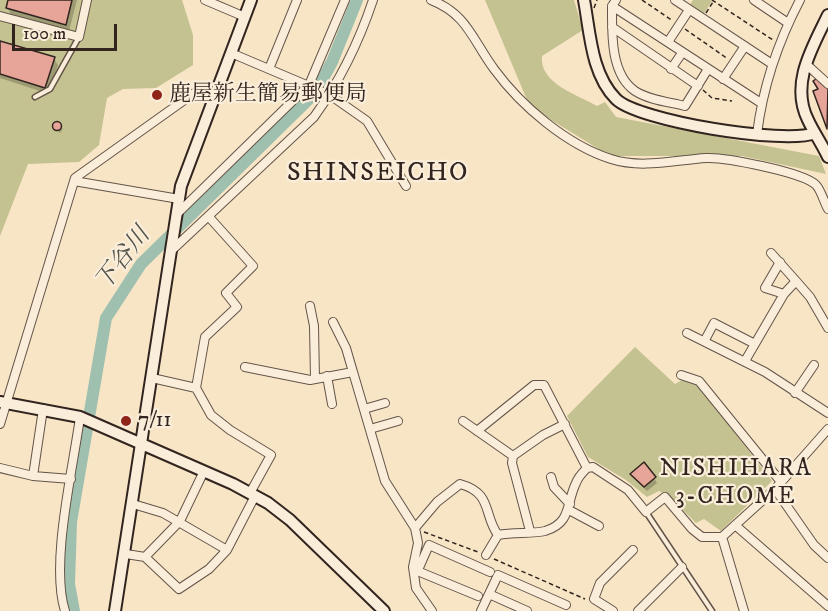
<!DOCTYPE html>
<meta charset="utf-8">
<style>
body{margin:0}
#map{position:relative;width:828px;height:611px;overflow:hidden;background:#f8e5c6;font-family:"IM FELL DW Pica",serif}
canvas{display:block}
.scale{position:absolute;left:12px;top:24px;width:105px;height:27px;box-sizing:border-box;border:3px solid #32241f;border-top:0;padding-left:8px;font-size:18px;line-height:21px;white-space:nowrap;color:#32241f;-webkit-text-stroke:4px #faeeda;paint-order:stroke}
</style>
<div id="map">
<canvas width="828" height="611"></canvas>
<div class="scale">100 m</div>
</div>
<script>
const context = document.querySelector('canvas').getContext('2d');
context.lineJoin = 'round';
function fill(path, color) { context.fillStyle = color; context.fill(path, 'evenodd'); }
function strokePath(path, color, width, dash) { context.strokeStyle = color; context.lineWidth = width; context.lineCap = dash ? 'butt' : 'round'; context.setLineDash(dash || []); context.stroke(path); }
function drawText(font, color, halo, rows, align = 'center') {
  context.font = font + ' "IM FELL DW Pica","Noto Serif JP",serif'; context.lineWidth = 4.5; context.setLineDash([]); context.textBaseline = 'middle'; context.strokeStyle = halo; context.fillStyle = color; for (const [text, x, y, turn = 0] of rows) {
    context.save(); context.translate(x, y); context.rotate((+turn || 0) * Math.PI / 180); context.textAlign = isNaN(turn) ? turn : align; if (halo) context.strokeText(text, 0, 0); context.fillText(text, 0, 0); context.restore();
  }
}
fill(new Path2D(`
 M0,0H182L193,35V65L156,88L123,89L107,98L99,145L79,162L28,164L0,236Z
 M485,0H574L583,30L542,56C539,83 576,94 597,106L605,102L616,117L819,156L826,174L742,156H610L530,107Z
 M693,0H710L712,1L703,15L689,6Z
 M635,347L675,384L686,378L696,382L772,481L721,531L704,519L696,523L669,496L659,491L647,497L626,480L588,457L567,416Z`), '#c4c290');
fill(new Path2D(`
 M10,0H77L69,31L11,15L8,8Z
 M0,43L54,59L58,65L49,94L0,78Z
 M57,122L63,129L60,133L54,126Z
 M654,478L657,483L647,491L635,479Z`), '#0003');
strokePath(new Path2D(`
 M74,611L69,584L71,522L106,318L141,264L315,93L332,62L357,0`), '#9fc0af', 12);
const building = new Path2D(`
 M8,0H72L66,25L6,8Z
 M0,41L55,57L45,88L0,74Z
 M819,77L828,88L827,129L813,91L818,89L813,81Z
 M52.5 126a4.5 4.5 0 1 1 9 0a4.5 4.5 0 1 1-9 0Z
 M644,462L656,477L644,487L630,474Z`);
fill(building, '#e6a598');
strokePath(building, '#32241f', 1.5);
const lane = new Path2D(`
 M35,97L50,89L79,37
 M646,512L712,611`);
const street = new Path2D(`
 M205,0L245,17
 M431,0C467,14 472,39 494,69C521,106 567,145 611,159C642,169 675,160 706,158C724,157 803,172 816,185C821,190 824,202 828,209
 M616,0L612,6L761,103
 M675,0L772,64
 M754,0L788,23
 M612,6C612,32 610,74 635,91C649,100 669,102 685,106L708,69
 M0,16L79,37L87,0
 M612,27L698,86
 M668,42L689,10
 M231,53L330,95L367,121L406,186
 M806,64L828,84
 M269,69L297,0
 M671,69L682,53
 M723,79L745,46
 M757,134C763,86 778,42 800,0
 M74,181L179,199
 M177,214L309,85L345,0
 M171,251L314,117C340,81 359,42 373,0
 M780,262L765,288L784,294
 M796,281L810,297L828,328
 M310,306L314,326L315,379
 M333,322L346,348L353,372
 M687,333L765,372L828,413
 M705,340L714,323L755,344
 M745,361L784,294L796,281L771,253
 M245,367L310,380L353,372L385,481L415,528L418,543L413,567L416,588L432,611
 M681,375L699,381L781,482
 M327,376L332,404
 M152,378L196,388L211,415L230,430L271,455L250,493
 M196,388L205,337L237,307L226,293L253,266L209,217
 M795,393L814,365
 M364,409L385,403
 M463,421L513,456
 M0,424L75,178L197,91L214,97
 M370,429L398,421
 M477,431L534,385H544L587,468C583,472 578,477 576,483C566,503 572,523 545,531C532,534 514,532 498,535L486,555
 M0,468L33,476L71,479
 M587,468L593,467L628,490L646,512L665,497L692,529L702,537H722L775,489L828,429
 M33,476L43,409
 M551,477L554,487L570,504
 M775,489L814,545L828,558
 M133,504L163,513L227,550
 M569,510L599,526
 M735,525L828,606
 M415,528L437,502L460,484C493,493 483,515 498,535
 M530,531L512,463L513,456L543,435L565,424
 M722,537L744,611
 M126,554L145,557L179,589L209,569L227,550L255,496
 M145,557L180,521L204,471
 M415,570L478,596
 M418,570L429,545L490,572
 M489,594L527,611
 M65,611C50,564 73,469 80,417
 M481,611L498,575L566,605
 M613,611L594,599L600,583L633,550
 M638,611L682,567`);
const secondary = new Path2D(`
 M584,0C590,32 591,74 616,99C638,121 785,145 815,133
 M828,15C812,48 790,84 808,120C814,133 822,144 828,157
 M0,402L80,417L233,484L268,503L290,520L384,611
 M115,611L181,186L251,0`);
strokePath(lane, '#645449', 7);
strokePath(street, '#645449', 10);
strokePath(secondary, '#32241f', 14);
strokePath(new Path2D(`
 M642,0L673,21
 M712,0L773,40
 M594,8L597,0
 M706,13L713,2
 M685,29L728,59
 M703,90L712,98L732,101
 M424,532L478,552
 M494,559L585,599`), '#32241f', 1.5, [4.5, 3]);
strokePath(lane, '#faeeda', 4);
strokePath(street, '#faeeda', 8);
strokePath(secondary, '#faeeda', 10);
for (const [x, y, r, color] of [
 [157,95,6,"#8f2418"],
 [126,421,6,"#8f2418"]
]) { const dot = new Path2D(); dot.arc(x, y, r, 0, 2 * Math.PI); context.fillStyle = color; context.fill(dot); strokePath(dot, '#faeeda', 2); }
drawText('22px', '#32241f', '#faeeda', [
 ["鹿屋新生簡易郵便局",169,95],
 ["7/11",138,421]
], 'left');
drawText('italic 24px', '#53534a', '#faeeda', [
 ["下谷川",124,260,-52]
]);
context.letterSpacing = '1.5px';
drawText('24px', '#32241f', '#faeeda', [
 ["NISHIHARA",736,470],
 ["3-CHOME",736,498]
]);
context.letterSpacing = '0px';
context.letterSpacing = '1.5px';
drawText('26px', '#32241f', '#faeeda', [
 ["SHINSEICHO",378,175]
]);
context.letterSpacing = '0px';
</script>
